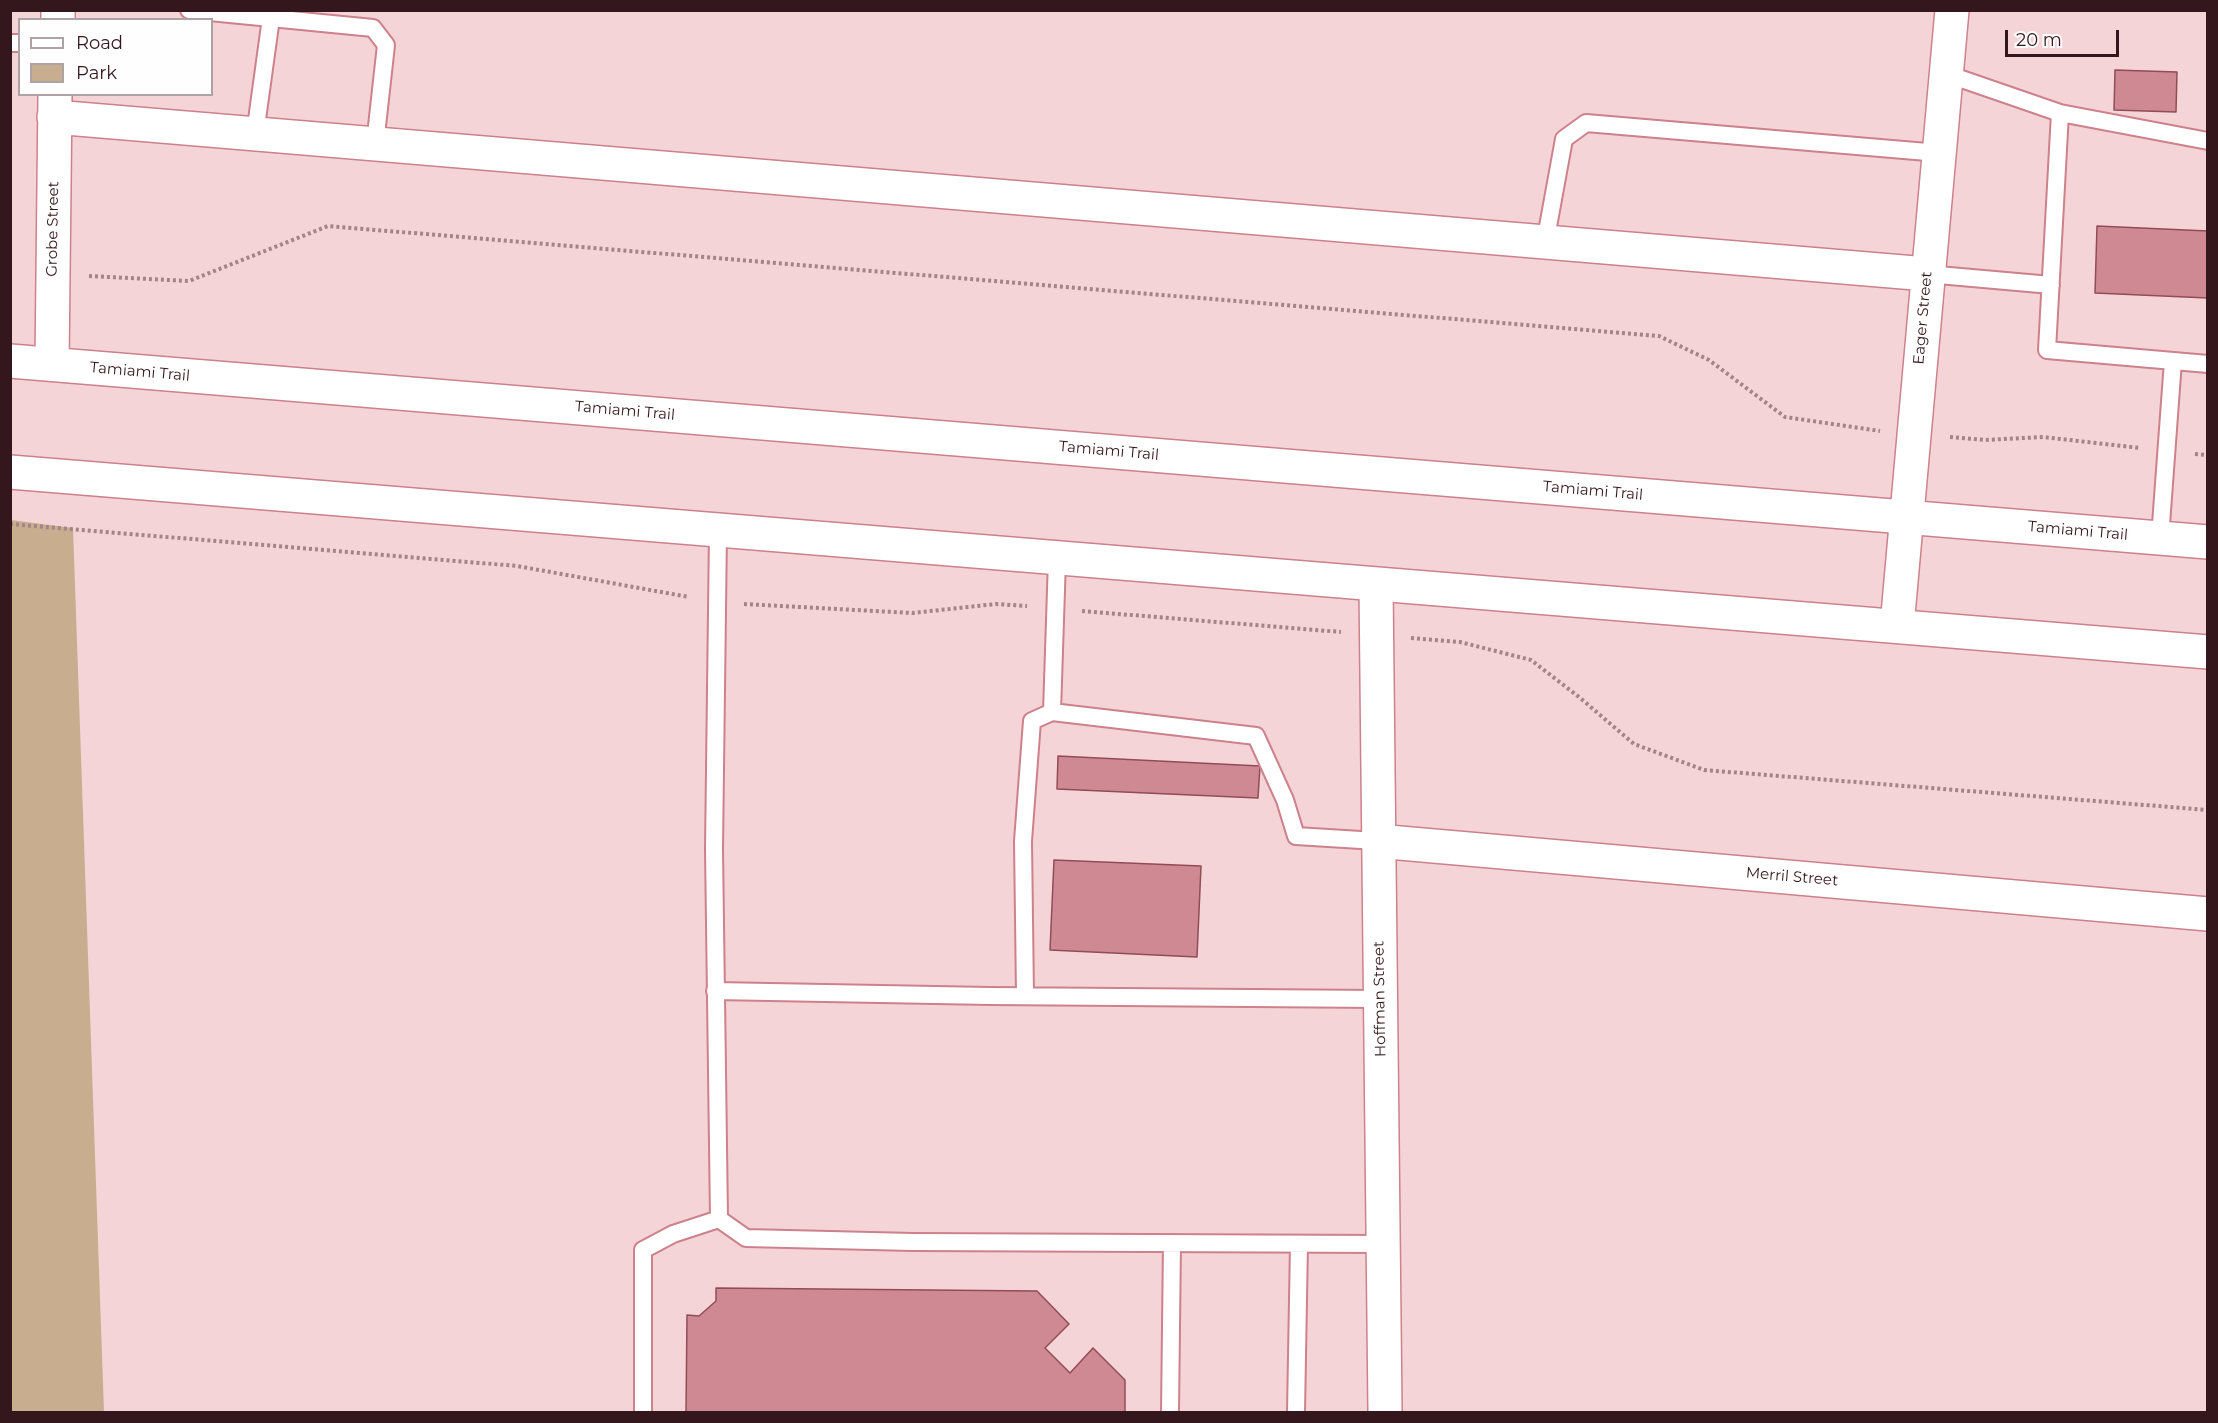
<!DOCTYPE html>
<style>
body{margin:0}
#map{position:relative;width:2218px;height:1423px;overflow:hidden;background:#f5d4d7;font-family:Montserrat,sans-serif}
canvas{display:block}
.frame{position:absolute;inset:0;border:12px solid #34171c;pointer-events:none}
.legend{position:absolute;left:18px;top:18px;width:195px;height:78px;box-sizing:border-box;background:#fefefe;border:2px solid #ada2a4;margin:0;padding:8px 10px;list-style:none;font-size:18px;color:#34171c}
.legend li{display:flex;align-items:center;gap:12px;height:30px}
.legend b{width:30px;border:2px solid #ada2a4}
.scale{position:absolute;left:2005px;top:30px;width:114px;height:27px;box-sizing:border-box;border:3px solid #34171c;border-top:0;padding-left:8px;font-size:18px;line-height:21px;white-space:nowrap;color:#34171c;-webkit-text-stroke:4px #fefefe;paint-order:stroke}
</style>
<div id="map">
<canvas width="2218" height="1423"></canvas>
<div class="frame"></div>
<ul class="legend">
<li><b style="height:8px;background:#fff"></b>Road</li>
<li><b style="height:16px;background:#c8ae8f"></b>Park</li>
</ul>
<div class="scale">20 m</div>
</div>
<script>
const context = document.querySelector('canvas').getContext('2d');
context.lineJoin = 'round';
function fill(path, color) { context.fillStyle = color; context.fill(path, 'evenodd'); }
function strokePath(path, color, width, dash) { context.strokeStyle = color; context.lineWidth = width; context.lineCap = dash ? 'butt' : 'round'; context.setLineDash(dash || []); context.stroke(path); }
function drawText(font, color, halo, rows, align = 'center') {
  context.font = font + ' Montserrat,sans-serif'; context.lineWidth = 5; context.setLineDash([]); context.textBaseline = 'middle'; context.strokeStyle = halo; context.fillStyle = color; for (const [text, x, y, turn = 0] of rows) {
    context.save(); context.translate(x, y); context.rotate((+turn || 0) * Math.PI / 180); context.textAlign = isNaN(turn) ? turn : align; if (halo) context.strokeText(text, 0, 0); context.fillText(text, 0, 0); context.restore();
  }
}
fill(new Path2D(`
 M11,520L73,528L104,1412H11Z`), '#c8ae8f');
const building = new Path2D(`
 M2115,70L2177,72L2176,112L2114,110Z
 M2097,226L2208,231V298L2095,293Z
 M1058,756L1260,766L1258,798L1057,789Z
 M1054,860L1201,866L1197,957L1050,950Z
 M716,1288L1037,1291L1069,1324L1045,1348L1070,1373L1093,1348L1125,1380V1412H686L687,1315L699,1316L716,1301Z`);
fill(building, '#cf8992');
strokePath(building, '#914c57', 1.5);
const lane = new Path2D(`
 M189,10L373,28L386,45L375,144
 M10,43H20
 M1947,74L2060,113
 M255,134L271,18
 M2208,141L2060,113L2047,350L2208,364
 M1545,243L1564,139L1586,123L1939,153
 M1927,274L2051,285
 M2160,538L2173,361
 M1052,712L1256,736L1285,800L1296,836L1377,841
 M715,991L990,996L1380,999
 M1025,996L1023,841L1032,721L1052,712L1057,559
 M719,1219L746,1238L913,1242L1383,1244
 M643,1412V1250L673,1234L719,1219L714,849L718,531
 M1170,1412L1172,1243
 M1296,1412L1299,1244`);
const street = new Path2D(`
 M58,20V10
 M54,117L1927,274
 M52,364L55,96
 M1376,586L1385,1412
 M1897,626L1952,10
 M1377,841L2208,914`);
const primary = new Path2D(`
 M10,361L2208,542
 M10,472L2208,652`);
strokePath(lane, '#cc818b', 20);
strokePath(street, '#cc818b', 36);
strokePath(primary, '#cc818b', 36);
strokePath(new Path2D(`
 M89,276L189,281L328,226L1659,336L1709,360L1785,417L1880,431
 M1950,437L1985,440L2043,437L2140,448
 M2195,454L2208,455
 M10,524L517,566L689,597
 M744,604L912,613L996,604L1027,606
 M1082,611L1341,632
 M1411,638L1460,642L1531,660L1579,697L1634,744L1704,770L2208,810`), '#a38488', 4, [3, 3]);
strokePath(lane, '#fff', 16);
strokePath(street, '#fff', 33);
strokePath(primary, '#fff', 33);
drawText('15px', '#34171c', '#fefefe', [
 ["Grobe Street",53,229,-89],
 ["Eager Street",1923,318,-85],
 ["Tamiami Trail",140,372,5],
 ["Tamiami Trail",625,411,5],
 ["Tamiami Trail",1109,451,5],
 ["Tamiami Trail",1593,491,5],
 ["Tamiami Trail",2078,531,5],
 ["Merril Street",1792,877,5],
 ["Hoffman Street",1380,999,-91]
]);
</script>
